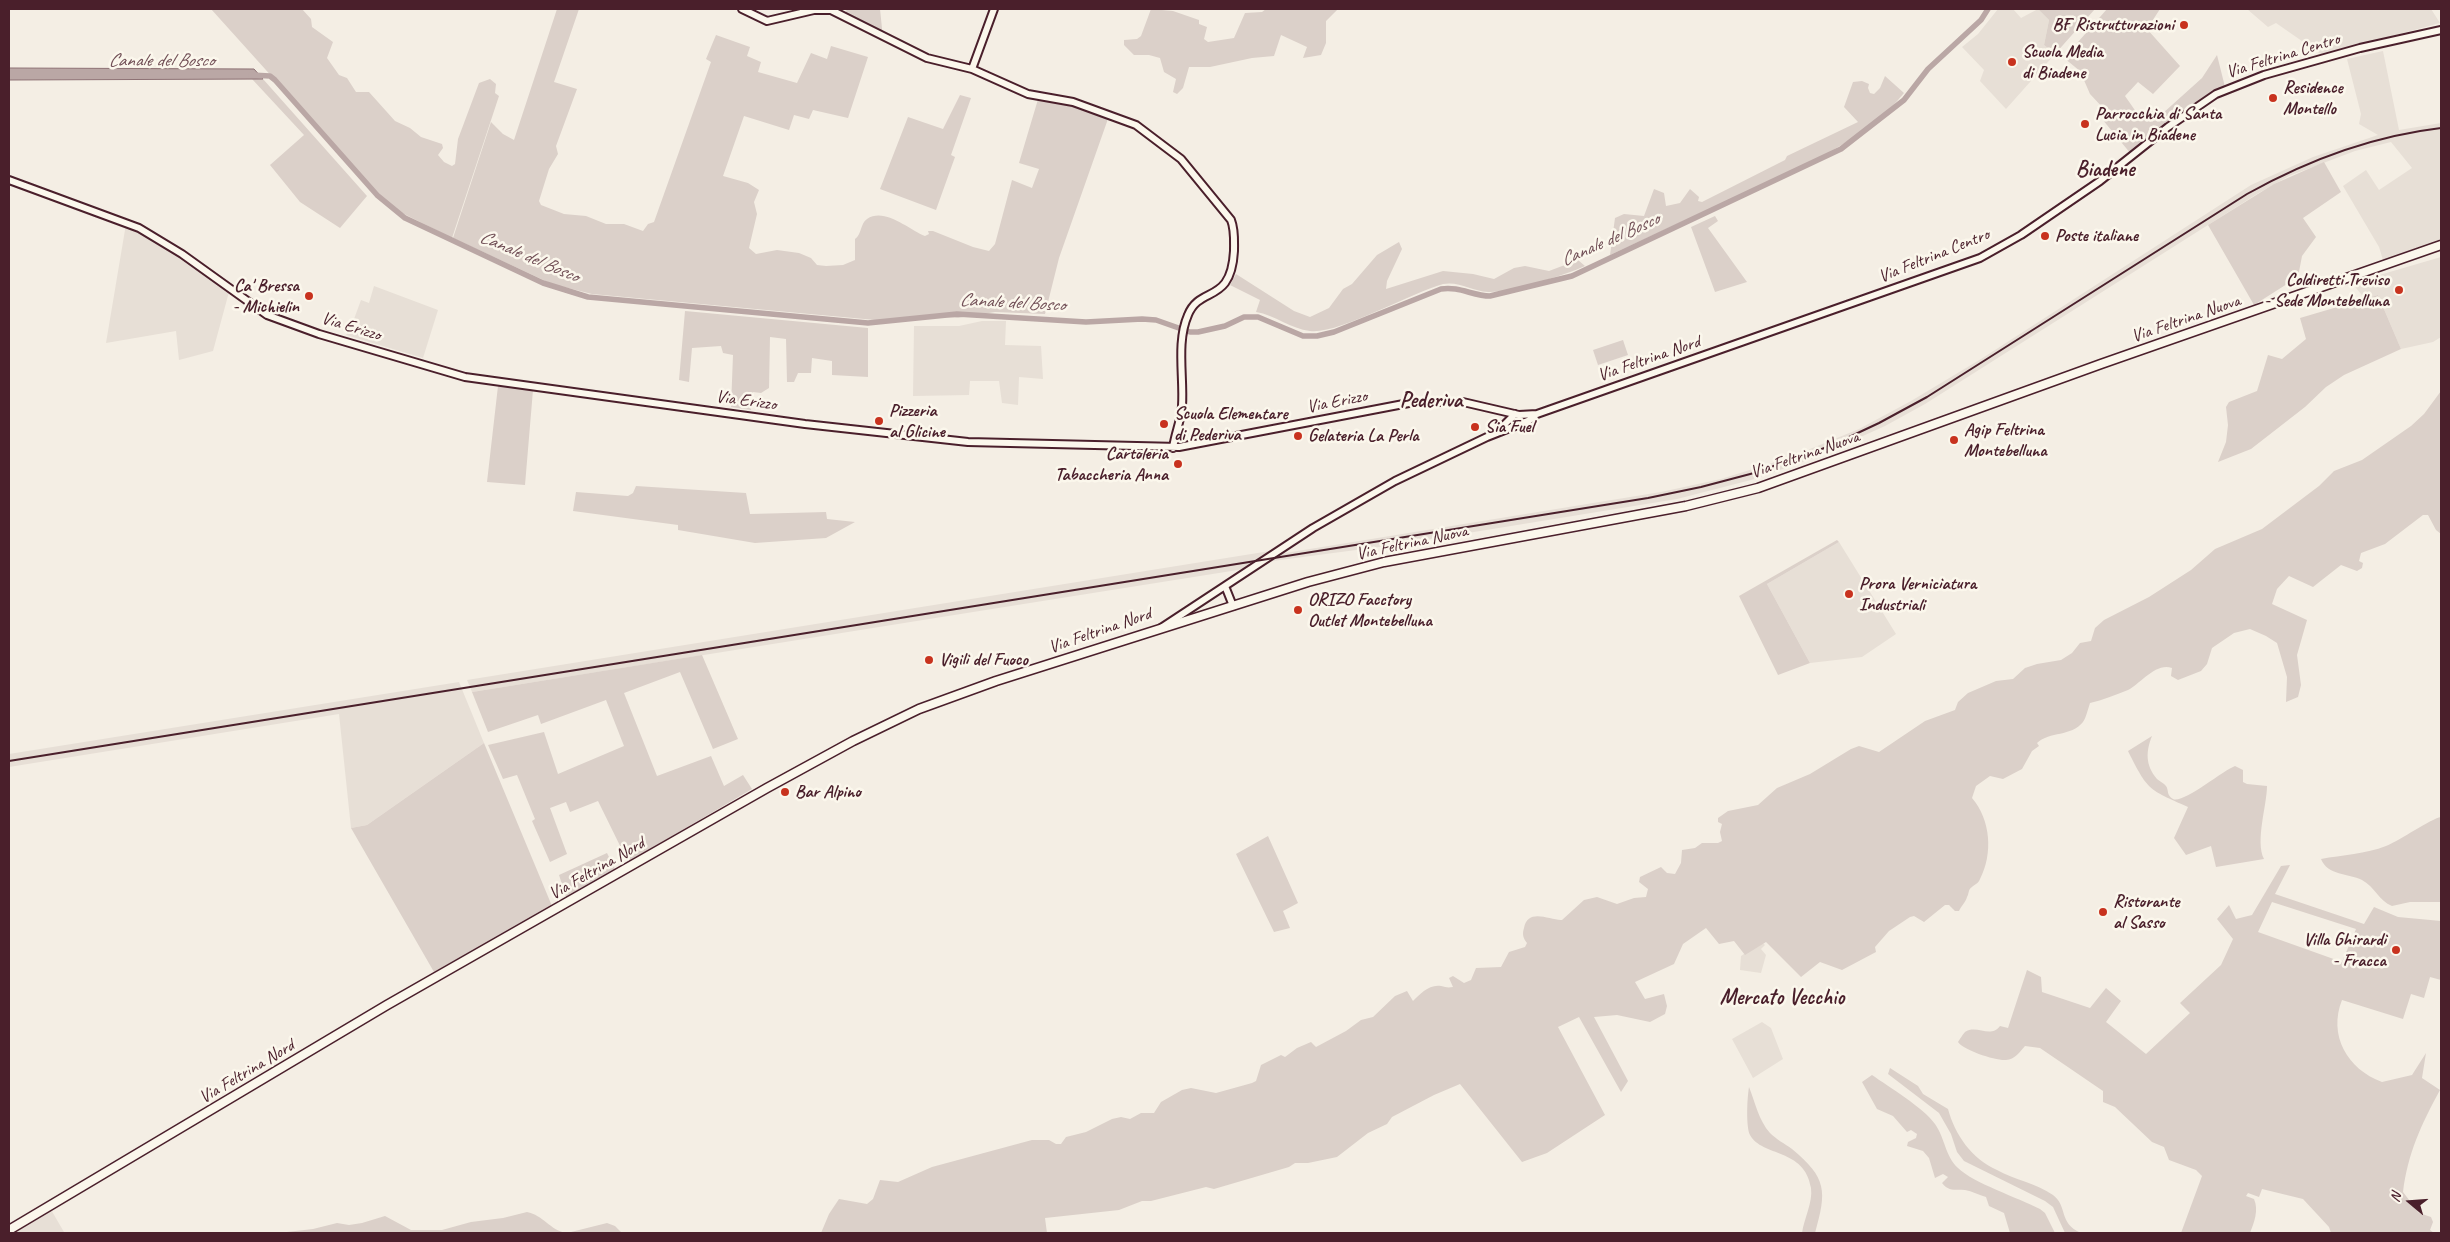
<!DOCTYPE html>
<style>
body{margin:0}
#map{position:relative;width:2450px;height:1242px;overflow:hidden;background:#f4eee4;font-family:Caveat,sans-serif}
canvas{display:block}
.frame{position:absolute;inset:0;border:10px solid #4a1f2b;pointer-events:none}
.north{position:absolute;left:2385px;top:1177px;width:50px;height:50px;-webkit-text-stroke:4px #fbf7ec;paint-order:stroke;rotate:288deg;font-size:14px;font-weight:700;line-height:20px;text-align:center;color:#4a1f2b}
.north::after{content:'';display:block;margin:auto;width:18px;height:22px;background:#4a1f2b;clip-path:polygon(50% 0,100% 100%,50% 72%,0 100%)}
</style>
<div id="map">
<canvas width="2450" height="1242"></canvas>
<div class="frame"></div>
<div class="north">N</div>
</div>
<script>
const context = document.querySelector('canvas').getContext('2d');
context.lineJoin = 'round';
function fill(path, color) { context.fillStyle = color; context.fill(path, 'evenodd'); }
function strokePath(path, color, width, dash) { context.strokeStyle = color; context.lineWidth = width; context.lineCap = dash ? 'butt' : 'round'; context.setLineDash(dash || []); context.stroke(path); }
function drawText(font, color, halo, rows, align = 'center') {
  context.font = font + ' Caveat,sans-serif'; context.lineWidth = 5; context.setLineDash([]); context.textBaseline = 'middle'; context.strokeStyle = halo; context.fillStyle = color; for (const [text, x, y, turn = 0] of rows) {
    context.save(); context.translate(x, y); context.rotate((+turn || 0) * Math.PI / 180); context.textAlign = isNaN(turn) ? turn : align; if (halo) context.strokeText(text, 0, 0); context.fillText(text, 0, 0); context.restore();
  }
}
fill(new Path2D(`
 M1998,9H2013L2021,18L2038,9L2049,20L2044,45L2055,54L2006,109L1980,81L1984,70L1962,47L1978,34Z
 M2247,9H2431L2440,23L2322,55L2276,23L2268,27Z
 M2383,51L2399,130L2441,123V239L2383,260L2379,247L2343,186L2366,170L2379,190L2412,168L2391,142L2355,151L2289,176L2257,194L1925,404L1885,426L1814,458L1751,480L1677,499L1394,545L1265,562L1279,554L1661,492L1721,479L1788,458L1859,429L1911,401L1981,359L2251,185L2313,157L2378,135L2359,124L2361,114L2347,59Z
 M126,224L193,263L229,292L213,351L179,360L176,331L106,343Z
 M2441,257V337L2433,342L2401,349L2378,295L2365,299L2352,283Z
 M374,286L438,310L423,358L346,335L350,330L361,300L369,303Z
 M982,321H1006L1005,345L1041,346L1043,379L1019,377L1018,405L1002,403L999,381H970L969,395L913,396L914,326H959Z
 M1839,542L1896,634L1862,657L1810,663L1767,584Z
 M1270,551L1244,569L948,616L472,692L467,680Z
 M459,682L484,743L367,825L351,828L339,714L9,767V754Z
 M1762,942L1765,945L1761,949L1766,955L1761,973L1740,970L1741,956Z
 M1762,1022L1771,1028L1783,1059L1753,1078L1732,1039Z
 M50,1208L64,1232L9,1233Z`), '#e7dfd6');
fill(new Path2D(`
 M211,9H302L311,19L312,27L333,42L327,58L339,75L347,78L356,92H369L395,121L410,128L421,137L442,144L443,148L438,155L444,162L452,166L455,164L458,139L479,83L490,79L496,84L495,93L499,96L452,238L400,212L383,200Z
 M557,9H579L554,82L577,89L556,146L558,154L549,169L539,201L541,205L564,214L586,216L606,224H624L643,231L648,224L654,222L711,62L706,59L716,35L750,47L747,56L761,62L758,72L797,83L811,53L827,59L831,46L868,57L848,118L813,110L809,119L794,115L789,130L744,116L723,176L748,183L759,190L754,202L757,214L749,248L756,254L777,250L799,253L811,258L817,265L826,266L843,265L855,260V239C862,234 860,224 867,219C885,207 909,230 925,236L929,234L928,231H933L973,247L989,251L995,244L1012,180L1032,188L1039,169L1019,163L1039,96L1063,101L1109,116L1059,258L1045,314L995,312L958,318L922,316L897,320H875L592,294L552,284L453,238L491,122L503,134L514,140Z
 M847,9H880L883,38L844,16Z
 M1151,9L1173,11L1199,20V24L1207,27L1204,39L1208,42L1234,38L1245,13L1262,12L1266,9H1338L1326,21V43L1321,55L1303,58L1307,47L1281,35L1274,56L1252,58L1210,67H1189L1183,88L1177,94L1173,92L1176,79L1164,72L1160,58L1149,55H1134L1124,45V40L1137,39L1141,36Z
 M2038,9H2095L2055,54L2044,45L2049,20Z
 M2107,9H2160L2147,29L2180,66L2153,94L2138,82L2125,96L2139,116L2154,111L2162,114L2202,78L2217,55L2225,87L2131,154L2102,119L2104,109L2090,94L2080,71L2064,58Z
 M1885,76L1904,93C1864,142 1804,165 1748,191C1702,212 1656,234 1610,255L1615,218L1624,214L1644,216L1654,189L1664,193L1666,206L1680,203L1690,189L1699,197L1698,201L1702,202L1785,160L1787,156L1858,122L1844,107L1853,82L1862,81L1869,84L1868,88L1870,93L1874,94L1880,88Z
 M252,79H263L367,196L340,228L300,202L270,165L304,135Z
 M960,95L971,98L951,155L955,157L936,210L880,189L908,117L943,129Z
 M2324,162L2341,192L2303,218L2316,237L2302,256L2298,277L2254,305L2208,225L2274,184Z
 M1715,216L1718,221L1708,228L1747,282L1715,292L1691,227Z
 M1399,242L1402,249L1387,281L1386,289L1443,271L1473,274L1494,279L1514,268L1525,266L1549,271L1578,260L1585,266C1565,275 1509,293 1488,292C1472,291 1459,281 1443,284C1411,293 1337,335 1310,331C1291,329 1275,315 1256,312L1260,300L1230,285L1236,274L1294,311L1310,317L1329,308L1343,289L1352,284L1377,255Z
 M2378,295L2401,349L2344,375L2326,387L2305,407L2251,449L2218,462L2226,442L2228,425L2226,407L2229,402L2257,391L2268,355L2282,359L2306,339L2300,318Z
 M685,311L868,328V377L832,375V361L812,358L811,373H798L794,382H787L786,339L770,337L769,388L761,393L753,392L751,410L731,407L733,355L723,353L721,346L692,348L689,382L679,380Z
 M1623,340L1628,355L1598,365L1593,350Z
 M498,386L533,390L525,485L487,482Z
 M2441,391V534L2436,530L2428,515H2423L2385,544L2361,553L2359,561L2363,563L2362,568L2357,571L2341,565L2313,587L2289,576L2277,589L2272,604L2307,620L2297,655L2301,685L2298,697L2286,702L2287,677L2277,643L2266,636L2250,629L2234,633L2212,648L2207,664L2201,671L2178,680L2171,676L2172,668C2156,662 2140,684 2128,690C2115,695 2103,700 2090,703C2088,709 2086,718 2083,722C2071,737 2050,731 2037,743L2039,746L2032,751L2022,769L2003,779L1990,776L1976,786L1972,798C1991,820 1993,854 1980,879C1978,884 1975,884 1972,887C1968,889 1969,894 1967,897C1966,902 1961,906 1959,911H1955L1949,905H1945L1924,922L1914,916L1910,917L1889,931L1875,947L1876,952L1842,970L1820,962L1801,977L1766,942L1745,955L1734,941L1719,944L1706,928L1683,944L1674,964L1635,982L1645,999L1664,994L1667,1006L1665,1014L1650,1022L1617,1015L1594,1017L1628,1081L1621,1092L1579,1017L1558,1027L1605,1115L1547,1153L1522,1162L1460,1084L1434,1095L1392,1117L1387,1124L1368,1133L1337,1157L1308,1163H1295L1289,1167L1214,1189L1206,1187L1151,1201H1142L1119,1210L1045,1218L1047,1233H821L829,1214L839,1199L867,1204L873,1199L880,1180L898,1182L932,1167L1032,1140H1049L1056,1144H1061L1066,1137L1086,1132L1112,1119L1121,1117L1130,1119L1141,1113H1154L1161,1102L1182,1090L1191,1088L1216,1093L1252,1083L1256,1081L1261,1065L1281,1055L1285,1057L1297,1048L1311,1042L1316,1047L1346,1031L1361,1020L1373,1017L1395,996L1407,991L1413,1001C1420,994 1429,984 1441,986C1446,987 1447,988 1453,987L1449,978L1453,976L1464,983L1471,980L1476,968L1501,967L1509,952L1525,947L1527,943C1523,938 1522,934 1524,928C1528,907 1551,921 1562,920L1584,900L1597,897L1617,904L1634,898L1646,897L1648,889L1639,882L1640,877L1661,867L1667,873L1675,874L1681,863L1682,850L1695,848L1702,843H1718L1722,841L1720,832L1722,824L1718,822V818L1728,811L1758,805L1777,788L1810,774L1851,749L1859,746L1879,752L1925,721L1955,710L1958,702L1968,693L1996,681L2013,679L2025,668L2037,664L2061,660L2072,653L2080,643L2091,641L2095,628L2104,620L2149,597L2191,570L2215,549L2262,529L2319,486L2334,471L2362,460L2411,426L2424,414Z
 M636,486L746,493L750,514L826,512L827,519L855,522L826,538L755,543L678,530V525L573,511L576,492L628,496L633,493Z
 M1837,540L1839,542L1767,584L1810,663L1778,675L1739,596Z
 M702,655L738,739L713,749L680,672L624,693L657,776L711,756L724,786L743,775L752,789L628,862L598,801L570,812L566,802L550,808L567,854L550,862L532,821L535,819L517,775L503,779L488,745L544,732L558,774L624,746L606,700L541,724L538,715L488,732L472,692Z
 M2152,736C2146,751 2145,765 2157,779C2159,781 2164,783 2166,786C2169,790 2166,795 2173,799C2183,804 2222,771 2235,766L2243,770V782L2247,784L2267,786C2267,805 2255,841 2264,859L2216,867L2211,846L2186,855L2174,838L2188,807C2148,789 2148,791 2128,751Z
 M484,743L552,906L434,972L351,828L367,825Z
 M2441,817V902H2410L2392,906C2379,901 2375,887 2362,880C2348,873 2328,876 2321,859C2342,855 2366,854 2386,846C2401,840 2430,819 2441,817Z
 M1268,836L1298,903L1283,911L1290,928L1274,932L1236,854Z
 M607,853L616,871L567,900L559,875Z
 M2290,865L2275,894L2364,924L2374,907L2398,917L2441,921V980L2430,977L2424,998L2411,994L2403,1019L2342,1000C2328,1035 2347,1069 2382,1082L2412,1075L2426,1053L2422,1078L2440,1090C2421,1125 2408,1153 2403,1192L2419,1213L2431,1217L2433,1222L2430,1230L2434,1233H2331L2329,1227L2303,1199L2262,1189L2259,1197L2248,1193L2246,1196L2254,1199C2259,1210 2254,1223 2250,1233H2181L2202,1176L2196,1170L2169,1160L2164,1147L2152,1142L2115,1107L2103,1102V1091L2040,1048L2025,1046C2019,1053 2015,1059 2006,1060C1996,1061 1963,1050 1958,1042C1960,1039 1963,1034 1965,1032C1977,1024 1990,1039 2000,1026L2008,1028L2027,970L2041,977L2042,992L2090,1008L2106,988L2121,1001L2106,1022L2146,1054L2190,1013L2180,1003L2221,965L2233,939L2217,919L2229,905L2236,919L2252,915L2281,866ZM2272,902L2356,929L2342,962L2258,932Z
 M1890,1068L1918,1086L1923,1094L1948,1109C1955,1135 1972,1159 1997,1170C2015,1180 2036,1183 2053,1195C2068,1206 2058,1223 2081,1233H2065L2053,1207L2045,1201L1964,1161L1957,1152L1951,1134L1939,1113L1888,1074Z
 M1872,1075C1889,1087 1924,1108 1935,1124C1945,1138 1945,1156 1958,1168C1973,1183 2019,1198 2040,1209L2045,1213L2055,1233H2010L2004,1213L1989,1206L1986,1197C1979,1195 1972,1191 1965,1190C1955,1189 1949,1192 1942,1183L1948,1177L1943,1174L1935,1178L1929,1158L1923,1151L1907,1146L1908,1142L1916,1138L1917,1134L1911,1130L1907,1132L1893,1116L1877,1109L1862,1082Z
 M1749,1087C1755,1102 1759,1121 1770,1133C1776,1139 1785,1144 1792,1149C1827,1178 1827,1191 1815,1233H1802C1804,1219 1813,1202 1811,1188C1805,1148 1762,1157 1750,1135C1746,1127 1747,1099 1749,1087Z
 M527,1212C543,1215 550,1230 566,1233H278L313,1229L337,1223L349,1225L362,1223L385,1216L411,1230H442L471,1222L503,1218Z
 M607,1223L615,1226L622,1233H567Z`), '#dbd0c9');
const water = new Path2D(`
 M9,68L254,69L263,79L9,80Z`);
fill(water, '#baa7a5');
strokePath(water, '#8d7174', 1);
strokePath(new Path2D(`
 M251,75L270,76L275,80L377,195L405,218L543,283L588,297L868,323L957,314L1086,322L1142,319L1156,320L1190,332H1198L1225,326L1244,317H1258L1303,336H1317L1334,332L1441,289C1459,286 1473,296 1490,296L1572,276L1841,149L1904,100L1928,69L1981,20L1988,9`), '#baa7a5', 5.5);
const secondary = new Path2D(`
 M742,9L767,21L814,10H831L927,58L972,69L1028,94L1073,102L1136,125L1181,159L1231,220C1235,230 1234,240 1234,251C1231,305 1200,285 1188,315C1176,342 1184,377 1182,406C1181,421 1175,433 1173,448
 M972,69L994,9
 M9,180L139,228L182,254L267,315L319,334L465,377L805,424L968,442L1179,447L1414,402H1463L1519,415L1537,414
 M1497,432L1515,414
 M1225,586L1233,606
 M1161,628L1313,528L1395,481L1487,437L1530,420L1537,414L1980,258L2021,235L2100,181L2168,127L2216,94L2264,75L2360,48L2441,30`);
const primary = new Path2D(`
 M9,1230L387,1005L767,788L853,741L919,709L996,681L1308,582L1384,562L1686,506L1758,488L2101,364L2441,245`);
strokePath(secondary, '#4a1f2b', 10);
strokePath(primary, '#4a1f2b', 11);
strokePath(secondary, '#fbf7ec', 6);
strokePath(primary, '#fbf7ec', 8);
strokePath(new Path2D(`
 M9,761L1648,498L1701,487L1754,473L1830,446L1879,423L1927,397L2247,194C2308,160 2372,136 2441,128`), '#4a1f2b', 2);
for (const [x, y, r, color] of [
 [2184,25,5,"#c8321e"],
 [2012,62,5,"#c8321e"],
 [2273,98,5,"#c8321e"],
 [2085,124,5,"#c8321e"],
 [2045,236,5,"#c8321e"],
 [2399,290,5,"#c8321e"],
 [309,296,5,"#c8321e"],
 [879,421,5,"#c8321e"],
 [1164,424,5,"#c8321e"],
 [1475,427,5,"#c8321e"],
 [1298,436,5,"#c8321e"],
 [1954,440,5,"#c8321e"],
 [1178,464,5,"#c8321e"],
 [1849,594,5,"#c8321e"],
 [1298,610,5,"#c8321e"],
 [929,660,5,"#c8321e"],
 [785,792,5,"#c8321e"],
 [2103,912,5,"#c8321e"],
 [2396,950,5,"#c8321e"]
]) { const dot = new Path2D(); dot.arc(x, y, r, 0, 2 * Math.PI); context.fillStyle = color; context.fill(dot); strokePath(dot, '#fbf7ec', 2); }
drawText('bold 18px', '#4a1f2b', '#fbf7ec', [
 ["BF Ristrutturazioni",2174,25,"right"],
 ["Scuola Media",2022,52],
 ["di Biadene",2022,73],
 ["Residence",2283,88],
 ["Montello",2283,109],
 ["Parrocchia di Santa",2095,114],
 ["Lucia in Biadene",2095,135],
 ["Poste italiane",2055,236],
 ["Coldiretti Treviso",2389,280,"right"],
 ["- Sede Montebelluna",2389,301,"right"],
 ["Ca' Bressa",299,286,"right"],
 ["- Michielin",299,307,"right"],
 ["Pizzeria",889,411],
 ["al Glicine",889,432],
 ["Scuola Elementare",1174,414],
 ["di Pederiva",1174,435],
 ["Sia Fuel",1485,427],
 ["Agip Feltrina",1964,430],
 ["Montebelluna",1964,451],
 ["Gelateria La Perla",1308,436],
 ["Cartoleria",1168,454,"right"],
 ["Tabaccheria Anna",1168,475,"right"],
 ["Prora Verniciatura",1859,584],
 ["Industriali",1859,605],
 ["ORIZO Facctory",1308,600],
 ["Outlet Montebelluna",1308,621],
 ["Vigili del Fuoco",939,660],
 ["Bar Alpino",795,792],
 ["Ristorante",2113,902],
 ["al Sasso",2113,923],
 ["Villa Ghirardi",2386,940,"right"],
 ["- Fracca",2386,961,"right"]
], 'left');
drawText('18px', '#4a1f2b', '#fbf7ec', [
 ["Via Feltrina Centro",2283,56,-17],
 ["Via Feltrina Centro",1934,256,-22],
 ["Via Feltrina Nuova",2186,319,-19],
 ["Via Erizzo",351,327,17],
 ["Via Feltrina Nord",1649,359,-19],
 ["Via Erizzo",746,401,8],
 ["Via Erizzo",1337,402,-11],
 ["Via Feltrina Nuova",1805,455,-19],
 ["Via Feltrina Nuova",1412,543,-12],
 ["Via Feltrina Nord",1100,631,-19],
 ["Via Feltrina Nord",597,869,-30],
 ["Via Feltrina Nord",247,1072,-31]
]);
drawText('italic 19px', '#714f56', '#fbf7ec', [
 ["Canale del Bosco",161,61],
 ["Canale del Bosco",1610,240,-24],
 ["Canale del Bosco",529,257,23],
 ["Canale del Bosco",1012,303,3]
]);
drawText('bold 22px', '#4a1f2b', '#fbf7ec', [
 ["Biadene",2105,170],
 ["Pederiva",1431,401],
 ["Mercato Vecchio",1782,998]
]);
</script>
